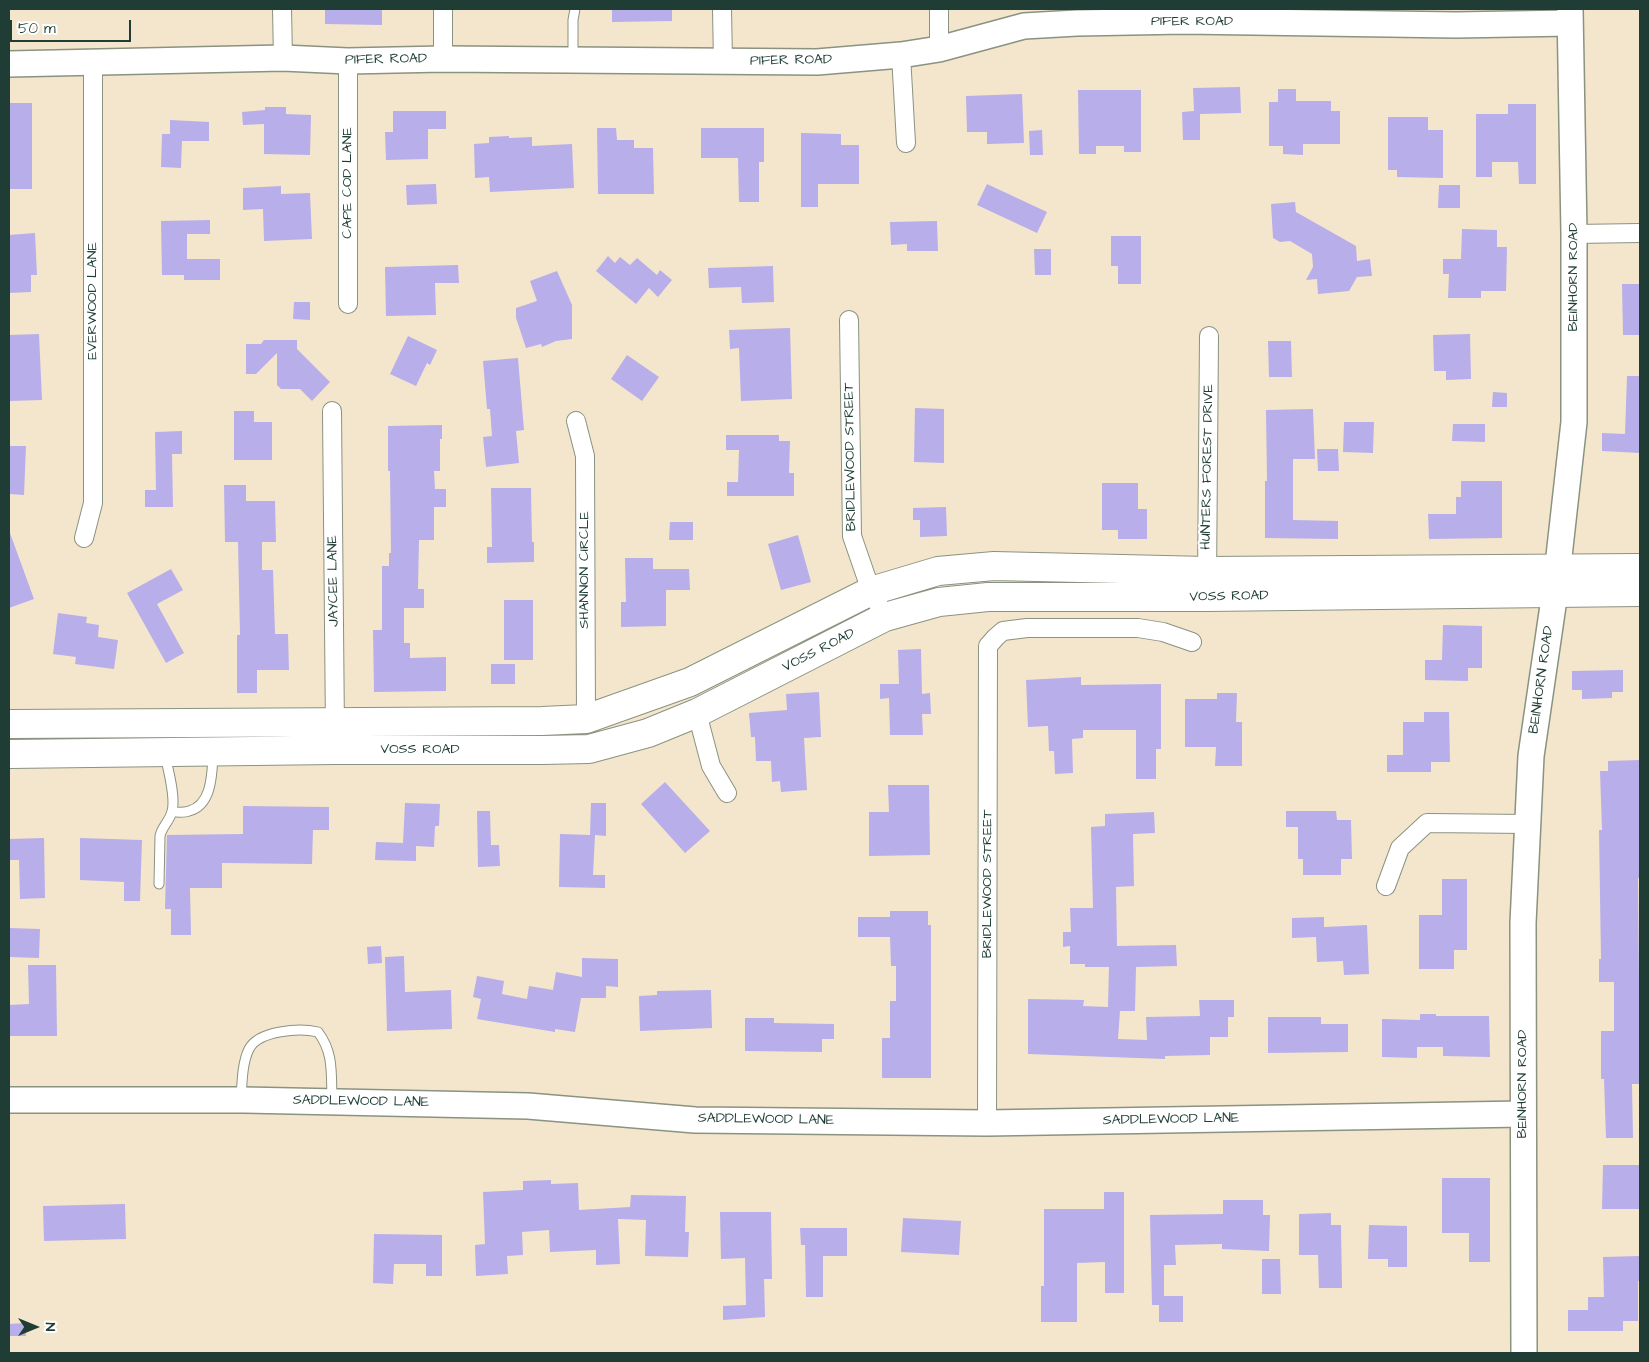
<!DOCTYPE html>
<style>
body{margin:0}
#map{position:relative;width:1649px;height:1362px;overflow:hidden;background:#f4e6cd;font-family:"Architects Daughter",sans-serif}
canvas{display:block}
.frame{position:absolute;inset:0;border:10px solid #1f3d34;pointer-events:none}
.north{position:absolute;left:10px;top:1302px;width:50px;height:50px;-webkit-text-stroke:4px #fff;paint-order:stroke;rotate:90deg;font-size:14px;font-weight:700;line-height:20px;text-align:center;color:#1f3d34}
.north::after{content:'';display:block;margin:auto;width:18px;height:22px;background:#1f3d34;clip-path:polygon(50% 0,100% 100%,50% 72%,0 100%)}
.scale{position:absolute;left:10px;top:20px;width:121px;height:22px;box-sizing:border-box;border:2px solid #1f3d34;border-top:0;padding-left:6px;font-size:15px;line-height:18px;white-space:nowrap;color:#1f3d34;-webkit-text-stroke:4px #fff;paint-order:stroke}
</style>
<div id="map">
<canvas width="1649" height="1362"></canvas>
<div class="frame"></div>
<div class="north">N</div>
<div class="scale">50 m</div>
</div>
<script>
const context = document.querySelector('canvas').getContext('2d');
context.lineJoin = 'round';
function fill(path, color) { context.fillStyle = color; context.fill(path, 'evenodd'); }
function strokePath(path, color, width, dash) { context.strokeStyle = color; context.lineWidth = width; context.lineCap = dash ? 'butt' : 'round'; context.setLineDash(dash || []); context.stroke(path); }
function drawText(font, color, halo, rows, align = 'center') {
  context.font = font + ' "Architects Daughter",sans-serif'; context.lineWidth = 4; context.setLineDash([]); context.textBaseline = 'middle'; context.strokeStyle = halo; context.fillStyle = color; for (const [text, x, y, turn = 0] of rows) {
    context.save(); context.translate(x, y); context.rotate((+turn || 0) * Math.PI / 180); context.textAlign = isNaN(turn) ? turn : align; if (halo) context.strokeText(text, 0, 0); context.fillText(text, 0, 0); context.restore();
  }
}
fill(new Path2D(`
 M325,9H382V25L325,24Z
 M612,9H672V21L612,22Z
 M1240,87L1241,113L1200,114V140H1183L1182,112L1194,111L1193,88Z
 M1278,89H1296V101H1331V111H1340V144H1303V155L1283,154V146H1269V102H1278Z
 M1078,90H1141V152H1124V146H1096V154H1079Z
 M1022,94L1024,143L987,144V132H967L966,96Z
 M9,103H32V189H9Z
 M1508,104H1536V184H1519L1518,162H1492V177H1476V114H1508Z
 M265,107H286V114L311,115L310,155L264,154V124L243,125L242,112L265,110Z
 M393,111H446V129H428V159L386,160L385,132H393Z
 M1388,117H1428V130H1443V178L1397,177V170H1388Z
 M170,120L209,122V141H182L181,168L161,167L162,134H170Z
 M597,128H616L617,140H634V148H653L654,194H598Z
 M701,128H764V162H759V202H739L738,158H701Z
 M1042,130L1043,155H1030L1029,131Z
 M801,133L841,134V145H859V184H818V207H801Z
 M509,136V138L532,137V146L572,144L574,188L490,192L489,177L475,178L474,144L489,143V137Z
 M436,184L437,204L407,205L406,185Z
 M987,184L1047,212L1037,233L977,205Z
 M1439,185H1460V208H1438Z
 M281,186V194L310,193L312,239L264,241L263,209L243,210V188Z
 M1295,202L1296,212L1356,246L1357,261L1370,259L1372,276L1357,277L1349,291L1318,294L1317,279L1306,280L1313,267L1312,254L1290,241L1280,242L1273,238L1271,204Z
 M210,220V234H187V259H220V280H184V275H162L161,221Z
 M937,221L938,251H907V244L891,245L890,222Z
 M1462,229L1497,230V247H1507L1506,291H1481V298H1448L1449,274H1443V259H1461Z
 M35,233L37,275H31V292L9,293V235Z
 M1111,236H1141V284H1118V266H1111Z
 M1034,249H1051V275H1035Z
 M608,256L615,263L620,257L630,265L637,258L657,275L660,270L672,280L658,297L649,288L636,304L596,271Z
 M458,265L459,283H435L436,315L386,316L385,267Z
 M773,266L774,302L742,303L741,287L709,288L708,268Z
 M557,271L572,305V339L556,341L542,347L541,344L526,348L516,318V308L537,301L530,281Z
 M1622,284H1640V335H1623Z
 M294,302H310V320L293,319Z
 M790,328L792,399L741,401L739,348L730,349L729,330Z
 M39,334L42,400L9,401V335Z
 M1470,334L1471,379L1446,380V371H1434L1433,335Z
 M408,336L437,350L430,365L427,363L416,386L390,374Z
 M264,340H297V349L330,382L312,401L300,389H281L277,385V353L256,374H246V344H261Z
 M1268,341H1291L1292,377H1269Z
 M627,355L659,377L642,401L611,379Z
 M518,358L524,430L516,431L519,463L486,467L483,437L492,436L490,409H487L483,361Z
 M1627,376H1640V453L1602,451V433L1625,434Z
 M1493,392L1507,393V407H1492Z
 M915,408L944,409V463L914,462Z
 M1313,409L1315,459H1293V520L1338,521V539L1265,538V481H1267L1266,410Z
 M234,411H254V422H272V460H234Z
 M1344,422H1374L1373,453L1343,452Z
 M1453,424H1485V442L1452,441Z
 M442,425V439H440V471H434L435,489H446V507H434V540H419L418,589H424V608H404V643H410V658L446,657V691L374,692L373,630H382V566H389V553H391L390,471H388V426Z
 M182,431V454H172L173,507H145V490H156L155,432Z
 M726,435H779V441H790L789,473H794V496H727V482H738L739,450H726Z
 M9,446H26L24,495L9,494Z
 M1317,449H1338L1339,471H1318Z
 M1461,481H1502V538L1429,539L1428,514H1456V497H1461Z
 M1102,483H1138V509H1147V539H1118V530H1102Z
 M224,485H246V501H275L276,542H262V570H273L275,634H288L289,670H257V693H237V635H240L238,542H225Z
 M491,488H531L532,542H534V562L487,563V547H492Z
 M946,507L947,536L920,537V520H913V508Z
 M670,522H693V540H669Z
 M10,533L34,599L9,608V534Z
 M798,535L811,582L781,590L768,544Z
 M625,558H653V569H689L690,590H666V626L621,627V602H626Z
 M171,569L183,590L157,604L184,653L166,663L127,593Z
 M504,600H533V660H504Z
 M58,613L87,617L86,623L99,625L98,637L118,640L114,669L75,664L76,657L53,654Z
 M1443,625L1482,626V668H1468V681L1425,680V660H1442Z
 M921,649L922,694L930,693L931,714H922L923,735H890L889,698L880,699V684H899L898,650Z
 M491,664H515V684H491Z
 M1623,670V692H1612V698L1582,699V690H1572V671Z
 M1081,677V685L1161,684V749H1156V779H1136V730H1083V738L1072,739L1073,773L1055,774L1054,751H1049L1048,726L1028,727L1026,680Z
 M819,692L821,737L804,738L807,790L781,792L780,781L772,782L771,761H756L755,737H751L749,713L787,710L786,694Z
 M1217,693H1237L1236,722H1242V766H1215L1216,747H1185V699H1217Z
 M1424,712H1449L1450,762H1431V772H1387V755H1403V722H1424Z
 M1640,760V878H1638L1640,1084H1632L1633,1138H1606L1604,1079H1601V1031H1614V982H1599V959H1601L1599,830H1602L1600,771H1608V761Z
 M665,782L710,831L685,853L641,804Z
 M888,785H929L930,855L869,856V812H889Z
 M405,803L440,804L439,826H435L434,847L416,846V861L375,860L376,842L403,843Z
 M591,803H606V836L595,835L593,875H605V888L559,887L560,834L590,835Z
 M243,806L329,807V830H313L312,864L222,863V888H190L191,935H171V909H165L167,835L243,834Z
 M477,811H490L491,845H499L500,866L478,867Z
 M1286,811H1336L1337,820H1351L1352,859H1341V875H1303V859H1298V827H1286Z
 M1154,812L1155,833L1133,834L1134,886L1116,887L1117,946L1176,945L1177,966L1136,967L1135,1011H1120L1118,1039L1147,1040L1146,1017L1200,1016L1199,1000H1234V1017H1228V1037H1210V1055L1165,1056V1059L1028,1054V999L1084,1000L1083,1006L1108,1007L1109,967H1085V964H1070V946L1063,947V932H1071L1070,908H1093L1091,827L1105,826V814Z
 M44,838L45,898L20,899L19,860H9V839Z
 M80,838L142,840L140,901H124V882L80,880Z
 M1442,879H1467V950H1454V969H1419V915H1442Z
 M890,911H928V925H931V1078H882V1038H890V1001H896V966H891L890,937H858V917H890Z
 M1324,917V927L1367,925L1369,974L1344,975L1343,961L1317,962L1316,937L1292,938V918Z
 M9,928L40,929L39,958L9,957Z
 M381,946L382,963L368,964L367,947Z
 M404,956L405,992L451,990L452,1029L387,1031L385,957Z
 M582,958L618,959V987L606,986V998H581L575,1032L555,1029V1032L477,1019L481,999L473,997L477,976L504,981L502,994L527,999L529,986L553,990L556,972L582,977Z
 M28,965H56L57,1036H9V1005L29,1004Z
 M711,990L712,1028L640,1031L639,996L657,995V991Z
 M1420,1014H1436V1016H1489L1490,1057L1443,1056V1047H1417V1058L1382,1057V1019L1420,1020Z
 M1268,1017H1321V1024H1348V1052L1268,1053Z
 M745,1018H774V1023L834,1024V1039H822V1052L745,1051Z
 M1603,1165H1640V1209H1602Z
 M1442,1178H1490V1262H1469V1233H1442Z
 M551,1180V1184L578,1183L579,1210L630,1207L631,1195L686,1196L685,1232H689L688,1257L645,1256L646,1220L618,1219L620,1264L596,1265V1250L550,1252L549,1230L522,1232L523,1255L507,1256L508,1274L476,1276L475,1245L485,1244L483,1192L523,1190V1181Z
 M1104,1192H1124V1293H1105V1262L1077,1263V1322H1041V1286H1044V1209H1104Z
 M1223,1200H1263V1215H1270L1269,1251L1222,1249V1244L1175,1245L1176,1265H1164V1296H1183V1322H1159V1305H1152L1150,1215L1223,1214Z
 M125,1204L126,1239L44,1241L43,1206Z
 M720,1212H771L772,1279H764L765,1317L723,1320V1306L746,1305L745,1258L721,1259Z
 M1331,1213V1225H1341L1342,1288H1319L1318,1255H1299V1214Z
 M903,1218L961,1221L959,1255L901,1252Z
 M1369,1225L1407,1226V1267H1388V1259H1368Z
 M800,1228H847V1256H823V1297H806L805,1245H801Z
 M374,1234L442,1235V1276H426V1264H394L393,1284L373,1283Z
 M1640,1256V1281H1638V1321H1623V1331H1568V1310H1588V1297H1604L1603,1257Z
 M1262,1259H1280L1281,1294H1262Z
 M25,1323L26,1336H9V1324Z`), '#b8aee9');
const lane = new Path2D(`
 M573,58V20L575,9
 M172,812C177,812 184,813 189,811C212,805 212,774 213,755
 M159,884L160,836C162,826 170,821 172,811C176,798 168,769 165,755
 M241,1099C242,1084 242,1063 249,1049C259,1030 300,1028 318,1032C334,1053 331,1074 332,1100`);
const street = new Path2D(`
 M282,9L283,58
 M443,9V59
 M722,9L723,62
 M939,9V49
 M901,55L906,143
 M1574,234L1640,233
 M348,304V61
 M849,320L852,536L871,591L885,617
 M332,411L335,732
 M576,421L585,456L586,719
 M84,538L93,503V62
 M1207,582L1209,336
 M697,713L711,766L727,793
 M1386,886L1400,848L1427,823L1528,824
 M987,1123L988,646L996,637L1003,631L1027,628H1138L1163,632L1192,642`);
const secondary = new Path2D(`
 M9,64L283,58L348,61L443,59L817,62L901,55L939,49L1024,26L1077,23L1185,21L1456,25L1570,23
 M9,1100H244L528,1106L695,1120L987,1123L1523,1114
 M1524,1353L1523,923L1531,756L1555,592L1574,422V234L1570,9`);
const primary = new Path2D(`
 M9,724L542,721L586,719L690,682L871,591L938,571L994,566L1207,571L1640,568
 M9,754L335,750H543L589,749L648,733L697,713L885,617L939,602L988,597H1207L1640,592`);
strokePath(lane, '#8a9280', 11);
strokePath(street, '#8a9280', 20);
strokePath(secondary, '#8a9280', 28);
strokePath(primary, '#8a9280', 30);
strokePath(lane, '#fff', 9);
strokePath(street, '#fff', 18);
strokePath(secondary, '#fff', 25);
strokePath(primary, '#fff', 28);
drawText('14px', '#1f3d34', '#fff', [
 ["PIFER ROAD",1192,22],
 ["PIFER ROAD",386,60,-1],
 ["PIFER ROAD",791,61,-1],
 ["CAPE COD LANE",348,183,-90],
 ["BEINHORN ROAD",1574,277,-90],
 ["EVERWOOD LANE",93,301,-90],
 ["BRIDLEWOOD STREET",851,457,-91],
 ["HUNTERS FOREST DRIVE",1208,467,-89],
 ["SHANNON CIRCLE",585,570,-90],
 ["JAYCEE LANE",334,581,-91],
 ["VOSS ROAD",1229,597,-1],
 ["VOSS ROAD",819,651,-27],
 ["BEINHORN ROAD",1542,680,-82],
 ["VOSS ROAD",420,750],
 ["BRIDLEWOOD STREET",988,884,-90],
 ["BEINHORN ROAD",1523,1084,-90],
 ["SADDLEWOOD LANE",361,1102,1],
 ["SADDLEWOOD LANE",766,1120,1],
 ["SADDLEWOOD LANE",1171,1120,-1]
]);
</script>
